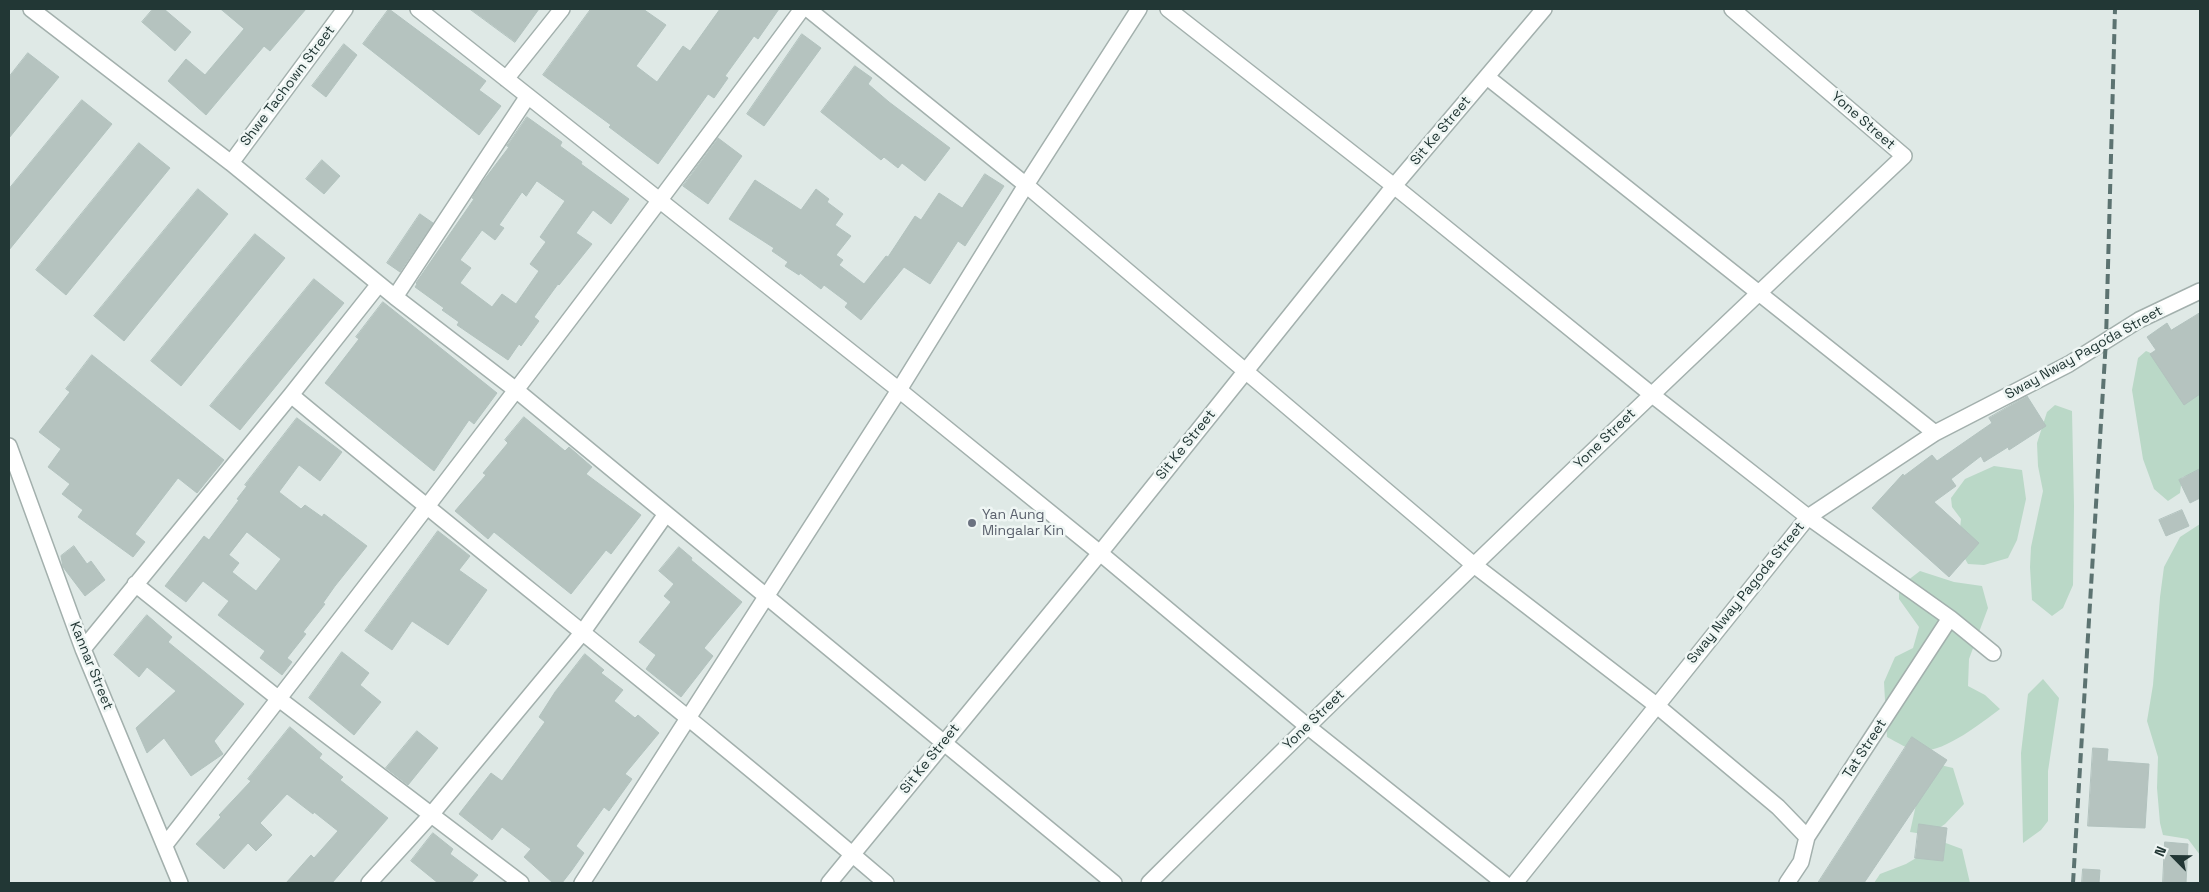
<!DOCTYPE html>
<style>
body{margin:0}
#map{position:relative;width:2209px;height:892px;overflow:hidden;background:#dfe9e6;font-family:"Space Grotesk",sans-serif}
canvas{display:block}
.frame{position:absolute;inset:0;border:10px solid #223735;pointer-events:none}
.north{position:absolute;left:2149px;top:832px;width:50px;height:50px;-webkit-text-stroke:4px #eff6f4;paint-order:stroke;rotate:293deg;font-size:14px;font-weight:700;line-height:20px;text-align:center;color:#223735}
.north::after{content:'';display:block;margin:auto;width:18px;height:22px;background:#223735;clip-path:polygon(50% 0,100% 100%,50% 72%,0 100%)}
</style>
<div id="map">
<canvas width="2209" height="892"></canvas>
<div class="frame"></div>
<div class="north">N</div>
</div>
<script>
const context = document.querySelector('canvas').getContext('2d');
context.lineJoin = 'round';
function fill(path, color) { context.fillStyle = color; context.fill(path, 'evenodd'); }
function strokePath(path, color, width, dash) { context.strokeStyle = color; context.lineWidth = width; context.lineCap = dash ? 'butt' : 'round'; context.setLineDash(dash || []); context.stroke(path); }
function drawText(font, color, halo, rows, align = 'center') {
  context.font = font + ' "Space Grotesk",sans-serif'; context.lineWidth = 5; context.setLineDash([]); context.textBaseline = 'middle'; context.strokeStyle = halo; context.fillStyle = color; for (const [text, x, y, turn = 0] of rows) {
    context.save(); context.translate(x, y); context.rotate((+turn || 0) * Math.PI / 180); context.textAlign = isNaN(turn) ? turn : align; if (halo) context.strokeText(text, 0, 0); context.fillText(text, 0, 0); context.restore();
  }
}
fill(new Path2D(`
 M2146,351L2160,357L2183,387L2200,394V477L2197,475L2182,477L2180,493L2168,501L2154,489L2143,459L2132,390L2138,358Z
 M2055,405L2072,411L2074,506L2073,585L2063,608L2052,616L2032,600L2030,567L2031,547L2043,491L2038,466L2037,443L2047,412Z
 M1994,466L2022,470L2026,499L2017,540L2008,558L1984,565L1968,564L1958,547L1961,519L1952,507L1951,498L1965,479Z
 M2200,524V855L2188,839L2163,835L2160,823L2157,788L2158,757L2147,721L2153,685L2160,597L2164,567L2180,537Z
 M1920,571L1954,582L1982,586L1988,608L1969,659L1968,686L1985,695L2000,709C1981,723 1944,753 1919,751C1908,750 1897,742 1887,737L1884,682L1895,657L1913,648L1919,627L1899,599V587Z
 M2043,679L2059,698L2048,771V821L2041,830L2023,843L2021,753L2028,694Z
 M1932,763L1953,768L1964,804L1945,824L1929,835L1910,832L1917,800Z
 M1943,842L1962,849L1970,883H1874L1880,874L1906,864Z`), '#bad8c7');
const building = new Path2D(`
 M153,9H164L191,32L175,51L142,22Z
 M221,9H306L270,51L264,46L206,115L168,81L186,59L205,75L244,29Z
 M389,9L486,81L479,90L501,106L479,135L363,44Z
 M470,9H539L515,42Z
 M591,9H643L666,25L636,66L657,82L683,46L690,51L720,9H779L758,39L754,36L725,76L728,78L714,98L708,94L658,164L609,127L611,125L543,75Z
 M802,34L821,48L764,126L747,114Z
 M344,44L357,55L326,97L312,86Z
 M28,53L59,77L9,138V77Z
 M855,66L872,78L868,84L889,102L950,148L925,181L902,163L898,168L884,157L881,160L821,112Z
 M82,100L112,124L9,250V189Z
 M527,117L562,142L560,146L582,162L581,164L629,199L611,224L593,210L576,233L592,244L559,285L558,284L534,317L539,321L521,346L519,344L508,360L457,325L459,322L442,310L444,308L415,287L417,284L416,283L474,199L472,198L478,188L509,147L507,146ZM537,181L565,201L540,237L546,242L530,264L539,271L516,304L502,294L492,307L460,283L471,268L460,260L482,230L495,240L504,228L499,225L522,192L526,196Z
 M718,138L742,156L708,204L683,186Z
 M139,143L170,168L66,295L36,270Z
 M322,160L340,176L324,194L306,179Z
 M985,174L1004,186L965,246L958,241L930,284L904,267L861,320L845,307L848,303L824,285L821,289L800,273L799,275L785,266L788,262L772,251L774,248L729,219L755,180L801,210L816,189L829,199L827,202L843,214L835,225L851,236L836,255L843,260L839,265L864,284L886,256L888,257L915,216L921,220L939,193L962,208Z
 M198,189L228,214L124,341L94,316Z
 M420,214L433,223L400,272L387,263Z
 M255,234L285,258L181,386L151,361Z
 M314,279L344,303L240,430L210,406Z
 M383,302L497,393L474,424L469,420L434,471L325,383L359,339L356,337Z
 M2200,313V394L2184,405L2150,354L2156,350L2147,337L2167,323L2171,330Z
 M92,355L224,460L197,493L178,478L135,534L145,542L133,557L78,517L83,510L62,494L70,484L48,467L61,449L39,432L70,392L66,389Z
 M2027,396L2046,426L2009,450L2008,447L1984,462L1981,456L1951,479L1956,486L1934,502L1979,543L1949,577L1872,508L1903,474L1904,476L1932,455L1937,461L1992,423L1989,418Z
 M524,417L565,451L569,447L592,467L586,474L641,515L611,554L606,550L571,594L494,532L488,539L455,511L486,475L483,473L508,443L505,440Z
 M297,418L342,452L320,481L299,465L279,492L301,509L305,505L322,517L324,514L367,546L335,586L323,603L325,604L303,632L306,634L287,658L292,662L282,675L260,658L265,651L218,615L229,601L203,581L186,602L165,586L204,536L209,540L239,500L237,499L247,486L245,485ZM247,532L281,559L256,591L232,572L239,563L229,555Z
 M2200,469V498L2190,503L2179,480Z
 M2182,510L2189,526L2166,536L2159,520Z
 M438,531L470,556L459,570L487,590L448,645L412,621L392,650L365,631Z
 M74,546L87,564L91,561L105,580L85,596L63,567L61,556Z
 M679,547L692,558L691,560L742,602L704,648L713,656L681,697L646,669L656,655L639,642L671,602L664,596L674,584L659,571Z
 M147,615L172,637L168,642L244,704L214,741L223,754L191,776L164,738L147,753L136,728L176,691L147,667L139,677L114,655Z
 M342,652L369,673L360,685L381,702L354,735L309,698Z
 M585,654L604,670L601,673L623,690L614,701L635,718L638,715L659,733L625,774L632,779L609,811L604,807L576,846L584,853L572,870L562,883H553L524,857L531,849L502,827L492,840L459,814L491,773L502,781L545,722L539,717L555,692Z
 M290,727L322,754L319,758L343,777L340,780L388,818L332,883H286L311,855L314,858L338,831L314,812L313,814L287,794L260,823L272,835L256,851L248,843L224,869L196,844L221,817L219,815L251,781L248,779Z
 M417,731L438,748L408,785L386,768Z
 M1912,737L1947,760L1864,883H1818Z
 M2093,748L2108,749L2107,761L2149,764L2145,828L2088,826Z
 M1919,824L1947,828L1943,861L1915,858Z
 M433,833L453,849L450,854L478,875L471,883H438L411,861Z
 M2165,842L2188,844L2186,883H2163Z
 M2083,869L2100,870L2099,883H2082Z`);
fill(building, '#b5c3bf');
strokePath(building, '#b2c2be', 1);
const minor = new Path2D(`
 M31,9L231,163L395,297L516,390L1114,883
 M418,9L899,390L1100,553L1307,726L1504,883
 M808,9L1026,185L1474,565L1656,705L1778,807L1807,837
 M1168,9L1394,186L1651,394L1808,517L1950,618L1993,653
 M1487,77L1935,433
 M506,79L562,9
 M231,163L345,9
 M395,297L528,96
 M291,395C488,559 691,716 886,883
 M9,446L83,649L180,883
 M135,584L279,699L521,883
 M83,649L291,395L379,284
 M165,845C381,568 594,291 802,9
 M369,883L430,816L582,633L666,514
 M582,883L899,390L1026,185L1139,9
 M829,883L1100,553L1394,186L1544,9
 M1149,883C1396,637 1649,396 1904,156L1732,9
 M1515,883L1808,517L1935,433L2069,364L2139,320L2200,291
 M1787,883L1801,862L1807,837L1950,618`);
strokePath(minor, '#a3b0ad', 18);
strokePath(minor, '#fff', 15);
strokePath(new Path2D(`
 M2073,883L2106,340L2115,9`), '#5c7371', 4, [10, 5]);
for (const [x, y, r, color] of [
 [972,523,5,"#6b7280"]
]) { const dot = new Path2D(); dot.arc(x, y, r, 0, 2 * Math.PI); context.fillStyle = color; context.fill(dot); strokePath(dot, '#eff6f4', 2); }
drawText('14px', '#223735', '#eff6f4', [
 ["Shwe Tachown Street",288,86,-53],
 ["Yone Street",1863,121,41],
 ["Sit Ke Street",1441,131,-50],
 ["Sway Nway Pagoda Street",2084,353,-29],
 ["Yone Street",1605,439,-44],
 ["Sit Ke Street",1186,445,-51],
 ["Sway Nway Pagoda Street",1746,593,-51],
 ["Kannar Street",91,666,68],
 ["Yone Street",1314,720,-44],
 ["Tat Street",1865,749,-57],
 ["Sit Ke Street",930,759,-51]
]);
drawText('14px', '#5b616d', '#eff6f4', [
 ["Yan Aung",982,515],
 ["Mingalar Kin",982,531]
], 'left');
</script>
